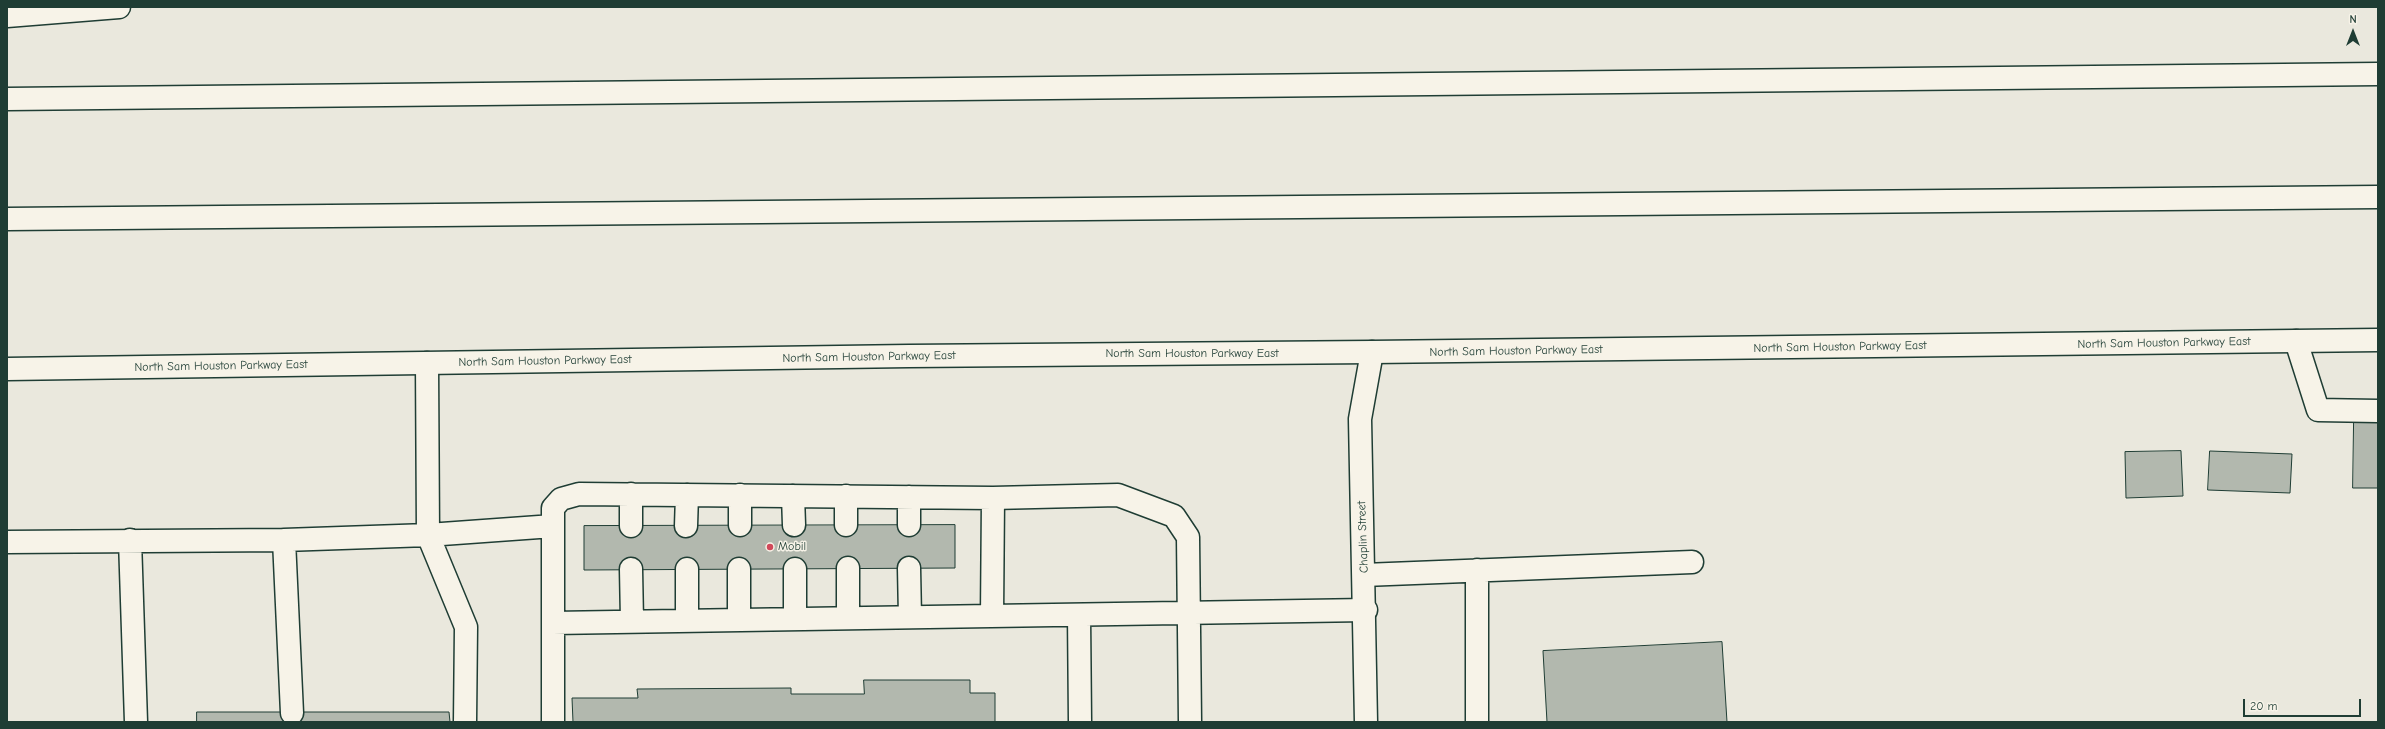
<!DOCTYPE html>
<style>
body{margin:0}
#map{position:relative;width:2385px;height:729px;overflow:hidden;background:#eae8dd;font-family:"Comic Neue",sans-serif}
canvas{display:block}
.frame{position:absolute;inset:0;border:8px solid #1f3d34;pointer-events:none}
.north{position:absolute;left:2333px;top:12px;width:40px;height:40px;-webkit-text-stroke:3px #f7f3e8;paint-order:stroke;rotate:0deg;font-size:11px;font-weight:700;line-height:16px;text-align:center;color:#1f3d34}
.north::after{content:'';display:block;margin:auto;width:14px;height:18px;background:#1f3d34;clip-path:polygon(50% 0,100% 100%,50% 72%,0 100%)}
.scale{position:absolute;left:2243px;top:699px;width:118px;height:18px;box-sizing:border-box;border:2px solid #1f3d34;border-top:0;padding-left:5px;font-size:12px;line-height:14px;white-space:nowrap;color:#1f3d34;-webkit-text-stroke:3px #f7f3e8;paint-order:stroke}
</style>
<div id="map">
<canvas width="2385" height="729"></canvas>
<div class="frame"></div>
<div class="north">N</div>
<div class="scale">20 m</div>
</div>
<script>
const context = document.querySelector('canvas').getContext('2d');
context.lineJoin = 'round';
function fill(path, color) { context.fillStyle = color; context.fill(path, 'evenodd'); }
function strokePath(path, color, width, dash) { context.strokeStyle = color; context.lineWidth = width; context.lineCap = dash ? 'butt' : 'round'; context.setLineDash(dash || []); context.stroke(path); }
function drawText(font, color, halo, rows, align = 'center') {
  context.font = font + ' "Comic Neue",sans-serif'; context.lineWidth = 3; context.setLineDash([]); context.textBaseline = 'middle'; context.strokeStyle = halo; context.fillStyle = color; for (const [text, x, y, turn = 0] of rows) {
    context.save(); context.translate(x, y); context.rotate((+turn || 0) * Math.PI / 180); context.textAlign = isNaN(turn) ? turn : align; if (halo) context.strokeText(text, 0, 0); context.fillText(text, 0, 0); context.restore();
  }
}
const building = new Path2D(`
 M2354,421H2378V488H2353Z
 M2181,451L2183,496L2126,498L2125,452Z
 M2210,451L2292,454L2290,493L2208,490Z
 M955,525V568L584,570V526Z
 M1722,642L1727,722H1547L1543,651Z
 M864,680H970V693H995V722H573L572,698H638L637,689L791,688V694H864Z
 M197,712H449L450,722H197Z`);
fill(building, '#b2b8ae');
strokePath(building, '#1f3d34', 1);
const lane = new Path2D(`
 M2296,341L2318,410L2378,411
 M631,494V526
 M740,495V525
 M793,496L794,525
 M846,496V525
 M909,497V525
 M993,498L1118,495L1174,516L1188,537L1190,722
 M553,526V508L561,499L579,494L993,498L992,616
 M686,526L687,495
 M130,540L136,722
 M284,540L292,713
 M7,542L284,540L428,535L427,363
 M848,568V618
 M909,568L910,617
 M631,569L632,621
 M687,569V621
 M739,569V619
 M795,569V619
 M1364,575L1692,562
 M1079,615L1080,722
 M553,623V722
 M465,722L466,627L428,535L553,526V623L1366,610
 M1477,722V570`);
const street = new Path2D(`
 M1366,722L1360,419L1372,352`);
const secondary = new Path2D(`
 M7,369L909,356L1372,352L2378,340`);
const highway = new Path2D(`
 M7,16L119,7
 M7,99L2378,74
 M7,219L2378,197`);
strokePath(lane, '#1f3d34', 25);
strokePath(street, '#1f3d34', 25);
strokePath(secondary, '#1f3d34', 25);
strokePath(highway, '#1f3d34', 25);
strokePath(lane, '#f7f3e8', 22);
strokePath(street, '#f7f3e8', 22);
strokePath(secondary, '#f7f3e8', 22);
strokePath(highway, '#f7f3e8', 22);
for (const [x, y, r, color] of [
 [770,547,4,"#d1495b"]
]) { const dot = new Path2D(); dot.arc(x, y, r, 0, 2 * Math.PI); context.fillStyle = color; context.fill(dot); strokePath(dot, '#f7f3e8', 1.5); }
drawText('12px', '#1f3d34', '#f7f3e8', [
 ["North Sam Houston Parkway East",2164,343,-1],
 ["North Sam Houston Parkway East",1840,347,-1],
 ["North Sam Houston Parkway East",1516,351,-1],
 ["North Sam Houston Parkway East",1192,354],
 ["North Sam Houston Parkway East",869,357,-1],
 ["North Sam Houston Parkway East",545,361,-1],
 ["North Sam Houston Parkway East",221,366,-1],
 ["Chaplin Street",1363,537,-92]
]);
drawText('12px', '#1f3d34', '#f7f3e8', [
 ["Mobil",778,547]
], 'left');
</script>
